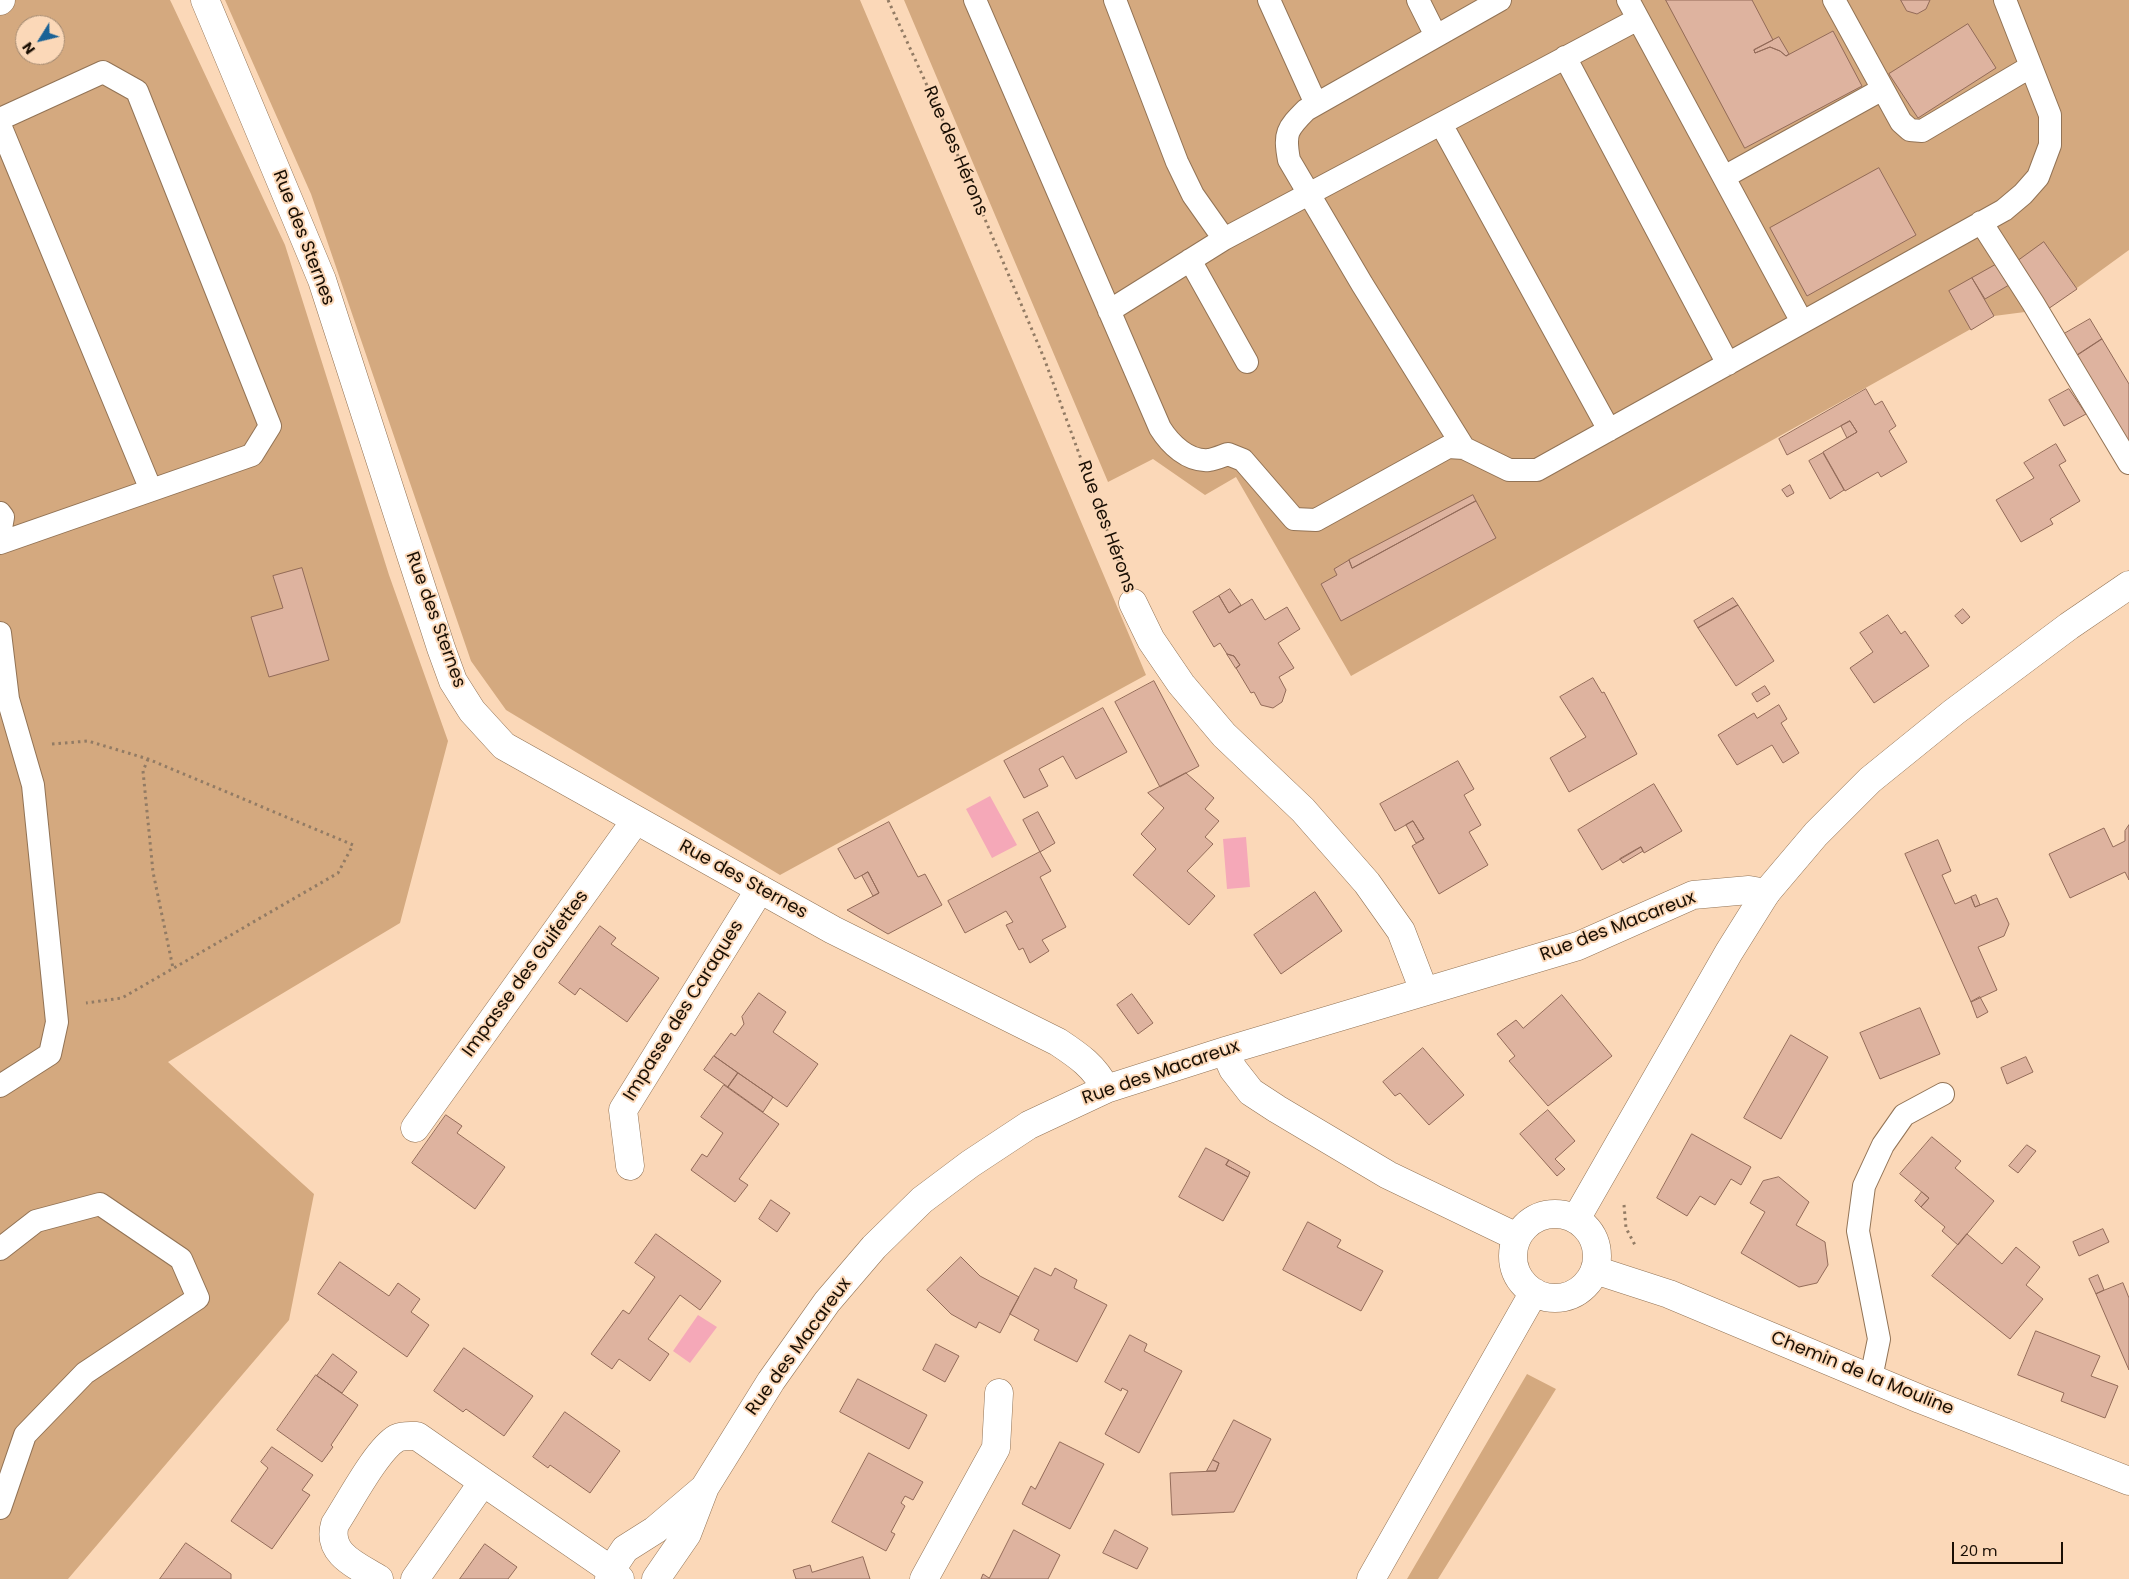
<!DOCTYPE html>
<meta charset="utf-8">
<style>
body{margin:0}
#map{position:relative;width:2129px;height:1579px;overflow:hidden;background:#fbd8b8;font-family:Poppins,sans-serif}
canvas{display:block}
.north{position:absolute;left:15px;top:15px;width:50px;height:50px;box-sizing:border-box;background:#fbd8b8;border:1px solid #a18870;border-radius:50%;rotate:234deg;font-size:14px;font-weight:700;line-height:20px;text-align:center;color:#1a0f04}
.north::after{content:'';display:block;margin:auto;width:18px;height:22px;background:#1a6296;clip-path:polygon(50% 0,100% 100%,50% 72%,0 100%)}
.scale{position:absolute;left:1952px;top:1542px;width:111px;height:22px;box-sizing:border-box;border:2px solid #1a0f04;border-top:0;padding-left:6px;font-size:15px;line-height:18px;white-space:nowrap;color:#1a0f04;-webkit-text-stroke:4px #fbd8b8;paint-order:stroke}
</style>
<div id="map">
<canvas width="2129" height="1579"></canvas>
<div class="north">N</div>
<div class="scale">20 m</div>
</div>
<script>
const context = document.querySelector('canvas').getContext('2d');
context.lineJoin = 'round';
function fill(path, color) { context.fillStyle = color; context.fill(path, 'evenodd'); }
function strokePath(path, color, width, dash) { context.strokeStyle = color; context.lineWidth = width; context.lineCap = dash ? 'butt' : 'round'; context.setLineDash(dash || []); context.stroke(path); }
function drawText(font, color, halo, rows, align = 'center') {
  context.font = font + ' Poppins,sans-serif'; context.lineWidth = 4; context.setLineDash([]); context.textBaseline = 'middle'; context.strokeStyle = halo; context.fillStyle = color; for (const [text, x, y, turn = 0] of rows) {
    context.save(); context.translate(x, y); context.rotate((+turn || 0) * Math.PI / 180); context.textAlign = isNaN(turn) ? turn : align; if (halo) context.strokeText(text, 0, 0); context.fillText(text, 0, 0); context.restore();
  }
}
fill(new Path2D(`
 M0,0H170L172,4L285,245L389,575L448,741L400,923L168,1062L314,1194L289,1320L68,1579H0ZM25,25H55V55H25Z
 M225,0H860L1146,675L780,875L506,710L471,661L311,194Z
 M904,0H2129V250L2048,309L1994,316L1351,676L1236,477L1205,495L1153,459L1108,482Z
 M1527,1374L1556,1389L1438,1579H1407Z`), '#d4a97f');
fill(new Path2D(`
 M990,796L1017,845L992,858L966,809Z
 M1246,837L1250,887L1227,889L1223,839Z
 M698,1315L717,1327L690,1363L673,1351Z`), '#f5a8b8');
const building = new Path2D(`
 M1666,0H1752L1773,40L1754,50L1755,53L1770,47L1780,51L1786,56L1833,31L1862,86L1745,148Z
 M1901,0H1930L1926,9L1917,14L1907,11Z
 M1968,24L1996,68L1918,118L1889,74Z
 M1779,37L1789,54L1786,56L1780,51L1770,47L1755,53L1754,50Z
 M1879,168L1916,235L1807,296L1770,228Z
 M2044,242L2077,289L2048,309L2015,263Z
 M1997,264L2009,285L1985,299L1972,278Z
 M1972,278L1994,316L1971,330L1949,291Z
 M2090,319L2102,339L2076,356L2064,334Z
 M2102,339L2129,384V443L2076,356Z
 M1866,389L1875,405L1882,401L1896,426L1889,431L1907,462L1881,477L1878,472L1845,491L1823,452L1857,432L1850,421L1787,455L1779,439Z
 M2069,389L2086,414L2064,426L2049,400Z
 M1850,421L1857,432L1847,438L1841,426Z
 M2056,444L2066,461L2059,465L2080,501L2050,519L2053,524L2021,542L1996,500L2034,478L2024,463Z
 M1823,453L1844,490L1830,499L1809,461Z
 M1790,485L1794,493L1787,497L1782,490Z
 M1473,495L1476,501L1352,568L1349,560Z
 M1476,501L1496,538L1341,621L1321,584L1337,575L1334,569L1349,560L1352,568Z
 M302,568L329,660L269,677L251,617L283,608L273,576Z
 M1230,589L1241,605L1229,613L1219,596Z
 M1219,596L1229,613L1252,599L1265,620L1287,607L1300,629L1278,643L1294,668L1279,677L1286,690L1282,702L1273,708L1261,705L1254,692L1251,693L1236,668L1240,665L1234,656L1227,654L1220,643L1214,647L1193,612Z
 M1733,598L1738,605L1698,628L1694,621Z
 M1738,605L1774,661L1736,686L1698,628Z
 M1963,609L1970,617L1962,624L1955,616Z
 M1888,615L1901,634L1905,631L1929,666L1874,703L1850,668L1873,652L1860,633Z
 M1227,654L1234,656L1240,665L1236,668Z
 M1593,678L1602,693L1604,692L1637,754L1569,792L1550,758L1586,737L1560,697Z
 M1154,681L1199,766L1160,787L1115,702Z
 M1765,686L1770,694L1757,702L1752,694Z
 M1779,705L1787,719L1781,723L1799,753L1783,763L1772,745L1737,765L1718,735L1754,713L1757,718Z
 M1103,708L1127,752L1076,779L1063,756L1039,769L1048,786L1024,798L1004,761Z
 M1458,761L1474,789L1464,795L1481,825L1469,832L1488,865L1439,894L1412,846L1424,839L1413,821L1395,831L1380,804Z
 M1186,773L1214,798L1205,809L1219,821L1205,837L1213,844L1187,871L1215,896L1189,925L1133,875L1156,849L1141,834L1164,808L1148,793Z
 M1654,784L1682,831L1644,853L1641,847L1602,870L1578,830Z
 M1038,812L1055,843L1040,852L1023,820Z
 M1413,821L1424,839L1416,843L1406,825Z
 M889,822L918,877L925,874L942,905L888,934L847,910L879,893L868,872L855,879L838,849Z
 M2129,825V880L2125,872L2070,898L2049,854L2104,828L2113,847L2125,841V831Z
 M1938,840L1951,871L1942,875L1955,904L1971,897L1975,907L1997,898L2009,924L2004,936L1978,947L1997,990L1971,1002L1905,854Z
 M1641,847L1643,851L1623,863L1620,859Z
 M1040,852L1051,871L1040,877L1066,927L1042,940L1049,951L1030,963L1023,948L1019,950L1006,925L1013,922L1006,911L965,933L948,901Z
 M868,872L879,893L873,896L862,876Z
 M1315,892L1342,931L1281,974L1254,935Z
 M1976,895L1980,905L1975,907L1971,897Z
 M600,926L616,938L611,944L659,978L627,1022L580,988L575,995L559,983Z
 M759,993L786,1012L773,1032L818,1064L787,1107L714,1056L731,1033L735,1036L744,1024L742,1017Z
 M1132,994L1153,1023L1138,1034L1117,1005Z
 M1562,995L1612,1056L1548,1106L1509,1061L1515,1056L1497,1034L1516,1020L1523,1028Z
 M1980,997L1988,1012L1977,1018L1971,1002Z
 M1920,1008L1940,1054L1880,1079L1860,1033Z
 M1791,1035L1828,1057L1781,1139L1744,1118Z
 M1423,1048L1464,1095L1429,1125L1400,1093L1395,1096L1383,1082Z
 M714,1056L738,1073L728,1087L704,1070Z
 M2026,1057L2033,1072L2007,1084L2001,1068Z
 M738,1073L773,1097L763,1112L728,1087Z
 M724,1085L779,1124L739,1179L748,1185L735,1202L691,1170L702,1154L707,1157L723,1133L701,1117Z
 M1548,1110L1575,1141L1555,1159L1565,1169L1557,1176L1520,1134Z
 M446,1115L462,1126L457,1133L505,1167L475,1209L412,1163Z
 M1692,1134L1751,1167L1741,1185L1731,1179L1715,1205L1700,1196L1687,1216L1657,1198Z
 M1932,1137L1961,1161L1955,1168L1994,1201L1958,1245L1942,1231L1945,1227L1921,1207L1929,1198L1900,1174Z
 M2027,1145L2036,1151L2018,1173L2009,1166Z
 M1206,1148L1229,1160L1226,1165L1248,1177L1223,1221L1179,1197Z
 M1229,1160L1250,1172L1248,1177L1226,1165Z
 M1779,1177L1809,1202L1796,1225L1825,1242L1828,1265L1817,1283L1799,1287L1741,1253L1765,1212L1750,1203L1763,1181Z
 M1922,1192L1929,1198L1921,1207L1915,1201Z
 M771,1200L790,1213L777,1232L759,1219Z
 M1308,1222L1341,1240L1337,1247L1383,1271L1361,1311L1283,1270Z
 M2103,1229L2109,1242L2079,1256L2073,1242Z
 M656,1234L721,1281L700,1310L680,1295L648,1339L669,1354L650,1381L619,1359L612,1369L591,1354L623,1310L629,1314L655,1277L635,1263Z
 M1967,1234L2002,1264L2016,1247L2040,1267L2026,1285L2043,1299L2010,1339L1932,1276Z
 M961,1257L980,1276L1019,1297L1000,1333L979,1322L976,1328L951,1314L927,1290Z
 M340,1262L389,1296L398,1283L420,1299L411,1312L429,1325L407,1357L318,1294Z
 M1035,1268L1051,1276L1055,1268L1077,1280L1074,1288L1107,1305L1077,1362L1034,1340L1039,1330L1010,1314Z
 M2098,1275L2104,1290L2096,1294L2089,1279Z
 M2123,1283L2129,1298V1370L2096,1294Z
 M2036,1331L2100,1356L2091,1376L2118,1386L2105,1418L2061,1401L2064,1393L2018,1375Z
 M1130,1335L1147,1344L1144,1351L1182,1371L1139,1453L1105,1434L1128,1391L1122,1388L1121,1391L1105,1382Z
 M936,1344L959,1356L945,1382L923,1370Z
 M464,1348L533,1396L504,1436L466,1409L463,1412L434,1391Z
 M333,1354L357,1372L342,1393L317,1376Z
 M316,1375L358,1405L331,1445L333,1447L322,1462L277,1430Z
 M858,1379L927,1415L909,1449L840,1412Z
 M565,1412L620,1451L590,1493L550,1465L548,1468L533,1457Z
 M1234,1420L1271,1439L1234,1512L1172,1515L1170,1473L1216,1471L1219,1463L1213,1460Z
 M1060,1442L1104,1464L1070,1529L1022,1504L1031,1486L1035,1489Z
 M272,1447L313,1475L302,1490L310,1495L272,1549L231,1521L268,1468L261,1462Z
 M869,1453L923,1482L913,1500L905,1496L901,1503L905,1506L891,1532L895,1534L886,1551L832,1522Z
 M1213,1460L1219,1463L1216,1471H1207Z
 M1014,1530L1060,1555L1048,1579H981L983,1574L989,1578Z
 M1115,1530L1148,1548L1137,1569L1103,1553Z
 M186,1543L231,1574V1579H160Z
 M485,1544L517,1567L508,1579H460Z
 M863,1557L870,1579H796L793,1570L810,1565L812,1572Z`);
fill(building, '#deb39f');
strokePath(building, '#936b59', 1);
const service = new Path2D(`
 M975,0L1160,428C1170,444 1188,462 1209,460C1215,459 1222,456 1228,454L1243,460L1294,519L1316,520L1448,447L1464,448L1509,470H1537L2004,210L2023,194L2038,177L2050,145V115L2005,0
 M1115,0L1177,162L1193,195L1224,239
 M1269,0L1316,104
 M1418,0L1436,36
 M1628,0L1802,322
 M1834,0L1901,122L1910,130L1922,131L2030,67
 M1565,57L1728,364
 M0,119L103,72L137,91L270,426L252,455L0,543
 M1441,124L1609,430
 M0,125L151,490
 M1724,177L1881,90
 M1981,222L2033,303L2129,463
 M1190,260L1247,362
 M1109,311L1224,239L1638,19
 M1464,448L1362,284L1289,160C1284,133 1287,129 1306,110L1500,0
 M0,513L3,517L0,534
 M0,633L8,699L33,785L57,1022L50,1054L0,1086
 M0,1249L36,1221L100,1204L181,1259L198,1298L85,1373L25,1435L0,1508
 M1871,1378L1879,1339L1858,1231L1864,1186L1883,1145L1904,1115L1943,1094`);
const minor = new Path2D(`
 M205,0L322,280L441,648L453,681L472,711L504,746L833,930L1058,1042C1079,1056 1094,1066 1106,1089
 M0,1L1,0
 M1133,603L1151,640L1181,684L1224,735L1303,810L1367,883L1401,931L1424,991
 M1225,1051L1233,1069L1251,1092L1277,1109L1388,1175L1517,1237
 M415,1128L636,820
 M630,1166L623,1110L760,889
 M1595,1270L1669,1294L1920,1399L2129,1481
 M483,1482L611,1570L620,1579
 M379,1579C358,1566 326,1554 335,1524C349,1503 377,1449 397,1438C404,1435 409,1436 417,1436L483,1482L415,1579
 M609,1579L611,1570L625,1549L655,1530L702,1490
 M656,1579L687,1534L705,1487L771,1381L827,1302L874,1247L922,1200L970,1164L1029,1125L1106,1089L1225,1051L1578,946L1693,895L1749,890L1766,893
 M924,1579L996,1448L999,1393`);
const secondary = new Path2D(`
 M1513 1256a42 42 0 1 1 84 0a42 42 0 1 1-84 0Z
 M1576,1219L1729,952L1766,893L1816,834L1870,780L1954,712L2069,626L2129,585
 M1371,1579L1534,1292`);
strokePath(service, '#927355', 24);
strokePath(minor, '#927355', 29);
strokePath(secondary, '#927355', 29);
strokePath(new Path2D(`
 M888,0L941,116L1044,358L1122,571
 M52,744L88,741L148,759L353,845L338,873L122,998L86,1003
 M148,759L143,771L153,872L173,968
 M1624,1205L1626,1228L1636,1247`), '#927b64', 3, [2.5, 4]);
strokePath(service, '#fff', 22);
strokePath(minor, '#fff', 28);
strokePath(secondary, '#fff', 28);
drawText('18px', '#1a0f04', '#fbd8b8', [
 ["Rue des Hérons",955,151,67],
 ["Rue des Sternes",303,238,69],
 ["Rue des Hérons",1106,527,70],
 ["Rue des Sternes",435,620,70],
 ["Rue des Sternes",743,880,29],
 ["Rue des Macareux",1618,927,-21],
 ["Impasse des Guifettes",526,974,-54],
 ["Impasse des Caraques",684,1011,-58],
 ["Rue des Macareux",1161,1073,-19],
 ["Rue des Macareux",799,1347,-54],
 ["Chemin de la Mouline",1862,1374,22]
]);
</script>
